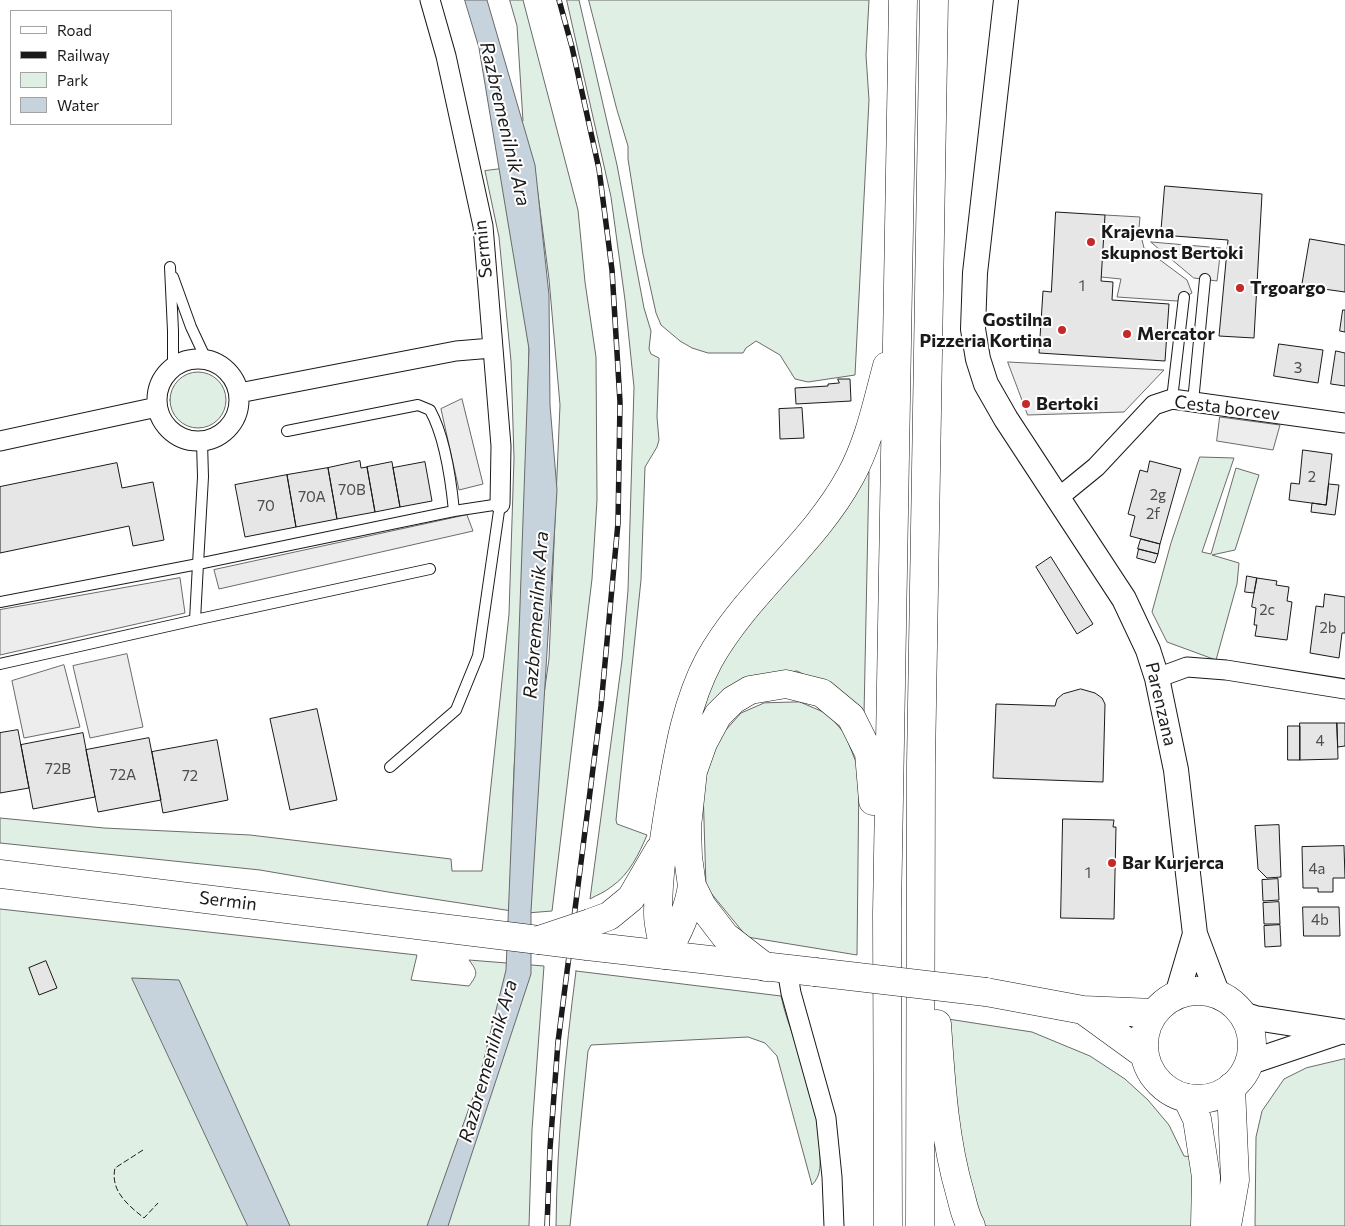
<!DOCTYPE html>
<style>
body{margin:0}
#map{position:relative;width:1345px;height:1226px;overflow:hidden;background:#fff;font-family:Commissioner,sans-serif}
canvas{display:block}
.legend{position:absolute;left:10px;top:10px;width:162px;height:115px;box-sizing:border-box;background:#fff;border:1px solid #a3a3a3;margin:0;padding:6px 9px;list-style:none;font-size:15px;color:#1a1a1a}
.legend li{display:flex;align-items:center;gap:10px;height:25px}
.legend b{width:25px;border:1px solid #a3a3a3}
</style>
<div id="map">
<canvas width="1345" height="1226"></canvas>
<ul class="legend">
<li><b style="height:6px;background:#fff"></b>Road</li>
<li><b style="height:6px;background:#1a1a1a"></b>Railway</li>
<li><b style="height:14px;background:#e0efe3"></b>Park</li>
<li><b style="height:14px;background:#c6d2dc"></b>Water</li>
</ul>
</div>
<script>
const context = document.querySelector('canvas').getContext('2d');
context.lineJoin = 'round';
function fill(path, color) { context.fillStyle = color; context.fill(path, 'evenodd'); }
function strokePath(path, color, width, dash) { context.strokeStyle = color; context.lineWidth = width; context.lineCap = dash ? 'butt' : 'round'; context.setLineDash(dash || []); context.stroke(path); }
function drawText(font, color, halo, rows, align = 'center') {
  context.font = font + ' Commissioner,sans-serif'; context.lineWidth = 4; context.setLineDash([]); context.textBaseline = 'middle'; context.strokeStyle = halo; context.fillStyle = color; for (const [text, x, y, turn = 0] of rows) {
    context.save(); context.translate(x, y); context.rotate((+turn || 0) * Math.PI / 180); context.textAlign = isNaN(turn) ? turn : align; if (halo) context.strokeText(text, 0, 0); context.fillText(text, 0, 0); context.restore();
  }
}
const green = new Path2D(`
 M510,0H523L578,210L585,282L596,357L597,500L592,579L552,911L527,913L533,771L549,659L560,405L549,279L537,187L517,125L523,121L517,26Z
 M567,0H579L617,165L644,308L651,331L649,349L651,354L659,358L657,417L659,440L657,447L645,467L641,580L616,820L617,824L647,835C639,854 629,875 611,887C605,892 597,895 590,899L622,660L628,590L634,387L625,300L611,197Z
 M589,0H869L866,55L869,100L855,375L808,382L795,379L780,355L756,341L746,348L743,353H708L692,348L680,341L661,325L656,313L643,254L628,159V146L617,110Z
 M509,168L530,299L522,692C510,764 513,838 512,911L388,892L260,870L0,843V818L104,828L250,835L451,859L452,871H482L509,614L514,458L511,361L499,237L485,171Z
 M170 400a28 28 0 1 1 56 0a28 28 0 1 1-56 0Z
 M1200,457L1234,458L1202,552L1211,554L1236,468L1259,475L1235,550L1212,555L1239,563L1237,584L1216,660L1167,642L1152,612L1171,543Z
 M869,472L864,715L845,695L797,671L752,677L700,717L705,695L729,646L827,529Z
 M800,702L828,714L845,734L859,770L857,955L747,937L706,887L703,788L715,742L741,713L764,703Z
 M0,909L417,955L411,980L469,986C478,974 478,972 469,960L544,966L532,1130L529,1226H0Z
 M576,971L781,996C788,1029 804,1059 814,1092C819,1110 820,1130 820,1149C820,1163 822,1175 812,1185L777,1056L765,1043L748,1037L591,1045L588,1051L570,1226H556C557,1140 565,1056 576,971Z
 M948,1019L1032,1032L1090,1056L1125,1079L1148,1100L1169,1125L1184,1156L1193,1157L1194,1226H985L974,1199L962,1161Z
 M1345,1059V1226H1255L1256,1137L1262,1111L1284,1079L1306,1068Z`);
fill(green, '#e0efe3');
strokePath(green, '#6a6a6a', 1);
const parking = new Path2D(`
 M1105,215L1140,217L1139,228L1144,248L1187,280L1192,293L1177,301L1117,297L1121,279L1101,277Z
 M1151,242L1221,248L1217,281L1194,278Z
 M1008,362L1164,370L1124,412L1028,415Z
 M462,399L483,484L459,490L441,409Z
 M1220,417L1280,425L1273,450L1217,441Z
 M467,515L473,531L219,589L214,570Z
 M180,578L185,613L0,655V610Z
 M127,654L143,727L90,738L73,666Z
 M64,665L80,727L24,738L12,681Z`);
fill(parking, '#ededed');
strokePath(parking, '#6a6a6a', 1);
const water = new Path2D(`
 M465,0H487L535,165L549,295L550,405L557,490L531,911V974L448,1226H427L478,1083L506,970L515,748L529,349L479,48Z
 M132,978L179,980L290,1226H248Z`);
fill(water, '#c6d2dc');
strokePath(water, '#6a6a6a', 1);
const building = new Path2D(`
 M1165,186L1262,194L1254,338L1219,336L1228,240L1161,235Z
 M1056,212L1105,215L1101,281L1113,282L1112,300L1169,304L1165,361L1039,353L1043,291L1051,292Z
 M1310,239L1345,245V292L1302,286Z
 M1343,310H1345V332L1340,331Z
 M1279,344L1323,350L1318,383L1274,376Z
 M1336,351L1345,353V386L1331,384Z
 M838,379H850L851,401L796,404L795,388L828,386V384L839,383Z
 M802,408L804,438L780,439L779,409Z
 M1303,450L1332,454L1326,505L1289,500L1291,483L1299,484Z
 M360,461L361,468L367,467L375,512L337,519L328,468Z
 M1150,461L1181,469L1160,544L1130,536L1135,516L1128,514L1140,470L1147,472Z
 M392,462L400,507L375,512L367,467Z
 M425,462L432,501L400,507L393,468Z
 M117,463L122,488L153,482L164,540L133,546L129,526L0,553V487Z
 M328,468L337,519L296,527L287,475Z
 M287,475L296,527L245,537L235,485Z
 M1329,484L1339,485L1335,515L1311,512L1312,503L1326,505Z
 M1141,539L1160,544L1158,554L1138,549Z
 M1139,549L1158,554L1155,563L1137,558Z
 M1051,557L1093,624L1077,634L1036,567Z
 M1247,576L1257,578L1254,593L1245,592Z
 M1257,578L1277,581L1276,585L1289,587L1287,601L1292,602L1287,640L1255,636L1257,625H1254L1256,608L1252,607Z
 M1325,594L1345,597V633H1342L1339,658L1310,653L1316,606L1323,607Z
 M1081,689L1095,693L1102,698L1105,704L1103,782L993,778L996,704L1055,706L1057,699L1063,694Z
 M317,709L337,800L290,810L270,719Z
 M1300,723H1337L1338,759L1300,760Z
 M1337,723H1345V746L1338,747Z
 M1288,726H1300V760H1288Z
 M18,730L29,788L0,793V733Z
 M83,733L95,797L33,809L21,745Z
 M149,738L161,800L98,812L86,750Z
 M217,740L228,800L163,813L152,752Z
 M1063,819L1114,820L1113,827H1116L1114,919L1061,918Z
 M1279,825L1281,877L1267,878L1258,869L1255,826Z
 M1344,846L1345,878H1333V892H1318V888H1303L1302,847Z
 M1278,879L1279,900L1263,901L1262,880Z
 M1279,902L1280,924H1264L1263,903Z
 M1303,907H1339L1340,936H1304Z
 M1280,925L1281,946L1265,947L1264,926Z
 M46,961L57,988L39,995L29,968Z`);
fill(building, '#e6e6e6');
strokePath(building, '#1a1a1a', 1);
const service = new Path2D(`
 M170,267L173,331V367
 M173,277L191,327L206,359
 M1172,399L1184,297
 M1193,402L1205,279
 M287,431L418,405L430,410C445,437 451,480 454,511
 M0,602L198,564L203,477L202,442
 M195,620L430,569
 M0,664L195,620L198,564L454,511L500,504L478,656L456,710L390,767`);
const minor = new Path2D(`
 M430,0L446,56L483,226L501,446L500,504
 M157 400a41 41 0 1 1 82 0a41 41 0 1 1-82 0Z
 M239,393L456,351L492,348
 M0,441L157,407
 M1058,498L1096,467L1154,405L1172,399L1345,423
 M1157,678L1187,667L1226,670L1345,689
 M787,969L791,993L826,1118L832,1177L834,1226`);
const tertiary = new Path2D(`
 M1006,0L975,273L973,329L978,359L986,384L1006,419L1124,599L1148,650L1157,678L1176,770L1195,934L1218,995
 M1177,995L1195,934
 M1242,1014L1255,1018L1345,1032
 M1248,1063L1337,1033`);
const primary = new Path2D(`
 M0,874L539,940
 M587,946L815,972
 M1144 1045a54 54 0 1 1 108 0a54 54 0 1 1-108 0Z
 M986,992L1083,1010L1154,1013
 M1083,1010L1145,1055`);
const trunk = new Path2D(`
 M590,923L609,916L631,898L659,850
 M665,955C663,942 658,927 658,914C658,876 664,838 670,801C678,754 686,703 709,660C747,592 813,545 850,477C869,443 877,403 887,366
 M665,955C678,933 688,912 692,886
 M765,967L725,936L702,906L692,886L688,857L687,827L693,771L703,743L718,715L733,700L750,690L786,684L822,693L851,717L869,753L873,801
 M937,1024C941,1081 944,1138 960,1193C963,1204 965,1216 971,1226
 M1187,1098L1197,1119L1206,1177L1205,1226
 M888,1226L887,912L903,0
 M920,1226L921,763L934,0
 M1227,1226L1235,1180L1231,1087`);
strokePath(service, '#1a1a1a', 12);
strokePath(minor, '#1a1a1a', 21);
strokePath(tertiary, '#1a1a1a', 26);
strokePath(primary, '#1a1a1a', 29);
strokePath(trunk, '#1a1a1a', 29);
strokePath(service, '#fff', 10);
strokePath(minor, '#fff', 19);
strokePath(tertiary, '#fff', 24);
strokePath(primary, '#fff', 28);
strokePath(trunk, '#fff', 28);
const rail = new Path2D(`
 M547,1226L550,1148L558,1042L601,706L618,523L620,402L612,270L599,169L572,47L559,0`);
strokePath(rail, '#1a1a1a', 5.5);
strokePath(rail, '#fff', 4, [11]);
const primaryBridge = new Path2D(`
 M539,940L587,946
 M815,972L986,992`);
const trunkBridge = new Path2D(`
 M539,940L590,923`);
strokePath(primaryBridge, '#1a1a1a', 29, []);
strokePath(trunkBridge, '#1a1a1a', 29, []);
strokePath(primaryBridge, '#fff', 28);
strokePath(trunkBridge, '#fff', 28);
strokePath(new Path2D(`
 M143,1150L115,1168C110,1191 128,1205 144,1218L158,1203`), '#1a1a1a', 1, [6, 2.5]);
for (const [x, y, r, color] of [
 [1091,242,5,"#c62828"],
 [1240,288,5,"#c62828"],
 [1062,330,5,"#c62828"],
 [1127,334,5,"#c62828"],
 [1026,404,5,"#c62828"],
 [1112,863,5,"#c62828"]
]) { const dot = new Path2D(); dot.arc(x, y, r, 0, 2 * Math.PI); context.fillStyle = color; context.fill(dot); strokePath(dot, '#fff', 2); }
drawText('15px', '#4d4d4d', null, [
 ["1",1082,286],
 ["3",1298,368],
 ["2",1312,477],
 ["70B",352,490],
 ["2g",1158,495],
 ["70A",312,497],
 ["70",266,506],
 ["2f",1153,514],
 ["2c",1267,610],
 ["2b",1328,628],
 ["4",1320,741],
 ["72B",58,769],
 ["72A",123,775],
 ["72",190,776],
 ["4a",1317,869],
 ["1",1088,873],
 ["4b",1320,920]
]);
drawText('bold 18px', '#1a1a1a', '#fff', [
 ["Krajevna",1101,232],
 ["skupnost Bertoki",1101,253],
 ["Trgoargo",1250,288],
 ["Gostilna",1052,320,"right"],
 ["Pizzeria Kortina",1052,341,"right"],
 ["Mercator",1137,334],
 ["Bertoki",1036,404],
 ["Bar Kurjerca",1122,863]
], 'left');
drawText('18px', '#1a1a1a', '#fff', [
 ["Sermin",483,249,-96],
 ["Cesta borcev",1227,408,7],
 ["Parenzana",1161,704,77],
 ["Sermin",228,901,7]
]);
drawText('italic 19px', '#1a1a1a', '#fff', [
 ["Razbremenilnik Ara",505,124,77],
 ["Razbremenilnik Ara",536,615,-86],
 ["Razbremenilnik Ara",488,1061,-74]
]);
</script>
